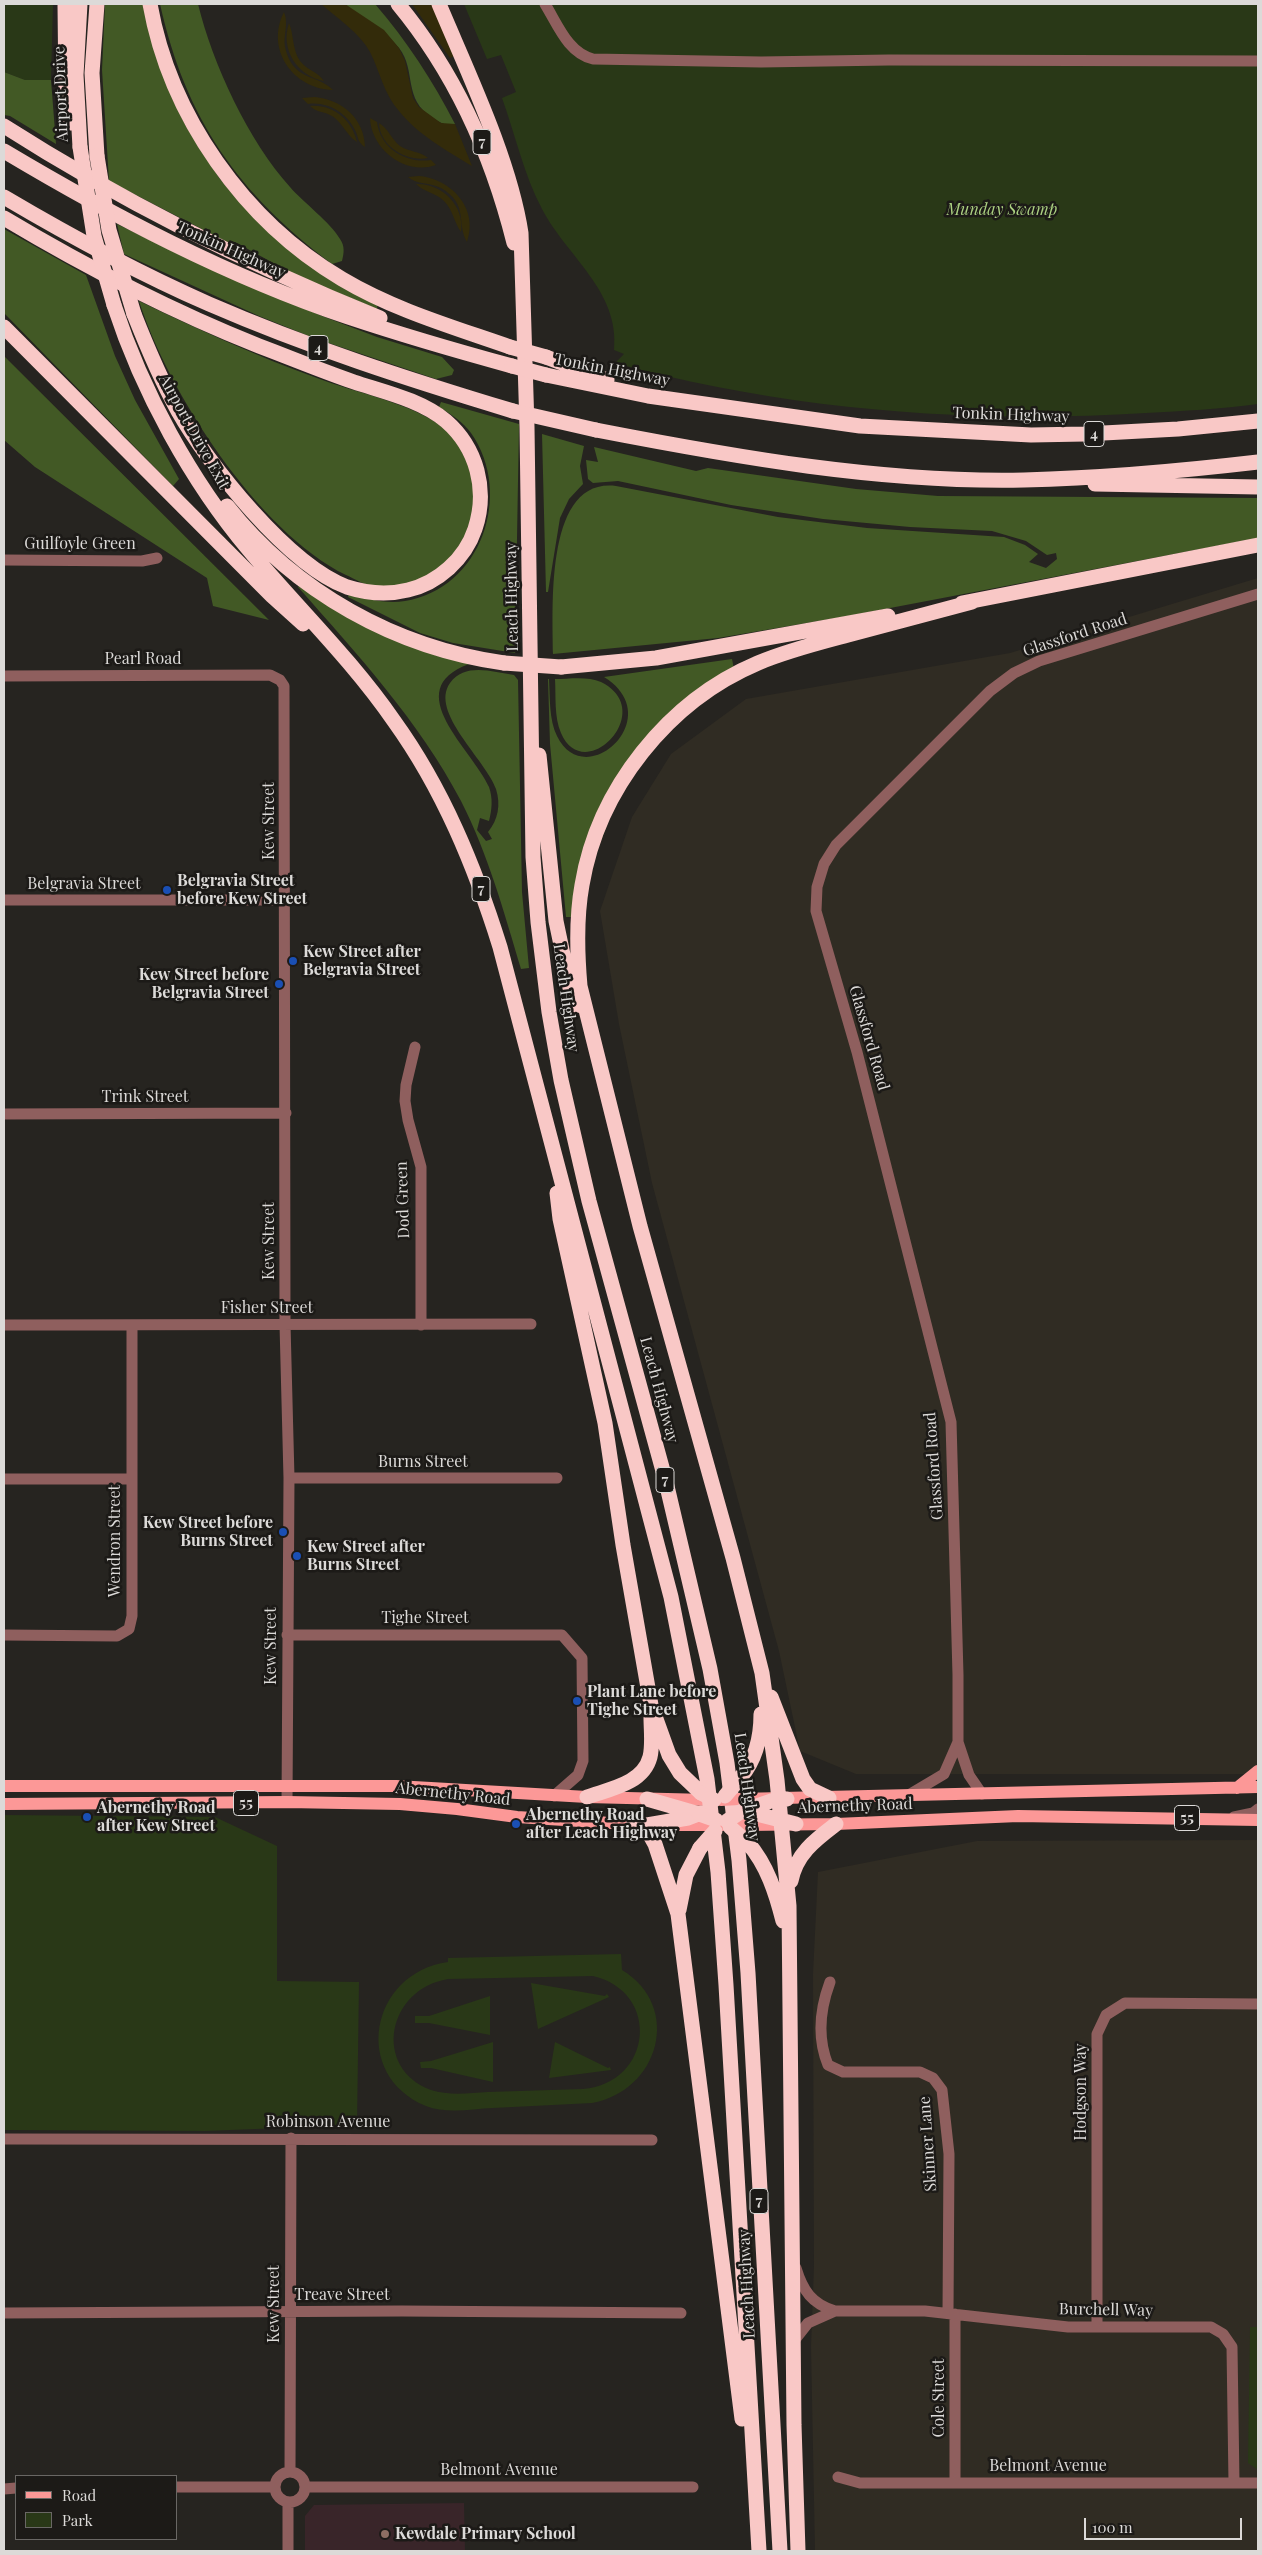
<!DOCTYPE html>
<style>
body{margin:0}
#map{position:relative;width:1262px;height:2555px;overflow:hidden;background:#262420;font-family:"Playfair Display",serif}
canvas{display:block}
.frame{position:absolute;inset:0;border:5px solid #dcdad8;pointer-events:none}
.legend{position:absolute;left:15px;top:2475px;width:162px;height:65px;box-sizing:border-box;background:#1c1a17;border:1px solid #696764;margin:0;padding:6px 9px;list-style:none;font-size:15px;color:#dcdad8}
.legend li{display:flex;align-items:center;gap:10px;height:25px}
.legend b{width:25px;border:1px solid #696764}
.scale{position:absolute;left:1084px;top:2518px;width:158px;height:22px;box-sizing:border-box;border:2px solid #dcdad8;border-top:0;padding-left:6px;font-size:15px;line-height:18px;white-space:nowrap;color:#dcdad8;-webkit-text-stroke:4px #1c1a17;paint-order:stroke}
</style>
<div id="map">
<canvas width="1262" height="2555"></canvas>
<div class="frame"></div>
<ul class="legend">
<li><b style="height:6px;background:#fc9897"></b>Road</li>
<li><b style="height:14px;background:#293817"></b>Park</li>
</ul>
<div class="scale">100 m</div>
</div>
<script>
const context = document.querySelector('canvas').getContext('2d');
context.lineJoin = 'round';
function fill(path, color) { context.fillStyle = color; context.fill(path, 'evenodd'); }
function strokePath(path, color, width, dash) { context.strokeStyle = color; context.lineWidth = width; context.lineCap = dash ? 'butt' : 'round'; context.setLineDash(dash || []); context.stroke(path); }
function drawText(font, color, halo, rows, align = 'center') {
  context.font = font + ' "Playfair Display",serif'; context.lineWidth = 5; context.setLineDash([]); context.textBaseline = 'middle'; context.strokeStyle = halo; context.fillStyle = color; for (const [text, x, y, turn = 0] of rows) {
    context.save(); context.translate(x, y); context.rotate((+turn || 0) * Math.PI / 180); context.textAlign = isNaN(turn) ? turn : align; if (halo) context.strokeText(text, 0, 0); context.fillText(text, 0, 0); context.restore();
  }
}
fill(new Path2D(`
 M1258,578V1774H856L800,1751L779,1651L652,1183L619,1024L600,911L632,817L671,754L746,699L1010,653Z
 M1258,1840V2551H815L811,2347L814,2266L813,1974L818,1872L977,1841Z`), '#302c23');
fill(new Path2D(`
 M464,2503L465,2551H305V2516L314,2505Z`), '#392529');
fill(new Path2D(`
 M4,4H53L51,80H25L4,72Z
 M464,4H1258V404C1221,409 1183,411 1146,413C967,424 787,410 615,363L624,354L614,350C620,291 567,257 542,209C524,175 515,134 502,98L516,92L501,55L487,59Z
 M4,1815L215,1817L277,1846V1981L359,1982L357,2125L205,2131L4,2130Z
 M621,1954L622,1970C683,2007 659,2091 592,2103C559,2105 526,2106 493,2108C472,2109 446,2114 426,2106C351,2075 370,1973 448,1962V1958ZM593,1976C661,1992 653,2083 583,2089C551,2090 520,2091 488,2092C470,2093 449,2096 431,2090C372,2068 387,1989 448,1979Z
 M531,1983L605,1996L607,1994L609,1997L538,2029Z
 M490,1996V2035L429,2023H415V2016H429Z
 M493,2042V2082L431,2068H421L420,2062L431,2061Z
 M555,2042L608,2068L610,2067L611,2070L549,2078Z
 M1250,2327H1258V2470L1248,2463Z`), '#293817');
fill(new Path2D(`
 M105,4H143L161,70L173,100L187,128L220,179L244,207L378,303L377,309L295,275L235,242H227L109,181L102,70Z
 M160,4H198C213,65 248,140 290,187C303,202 331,223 340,239C345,246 344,253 342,261L332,264C238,193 186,120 160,4Z
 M345,4H375C407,41 433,81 455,124C446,126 440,123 433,118C402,99 417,71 399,48C385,30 361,19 345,4Z
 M4,72L25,80H51L56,144L10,116L4,115Z
 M117,224L187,258L322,316L377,337L442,357L454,370L452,375L436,379L314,338L259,316L124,254Z
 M4,229L86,275L115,356L135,400L179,479L173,486L4,313Z
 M139,301C197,329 256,356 317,378C356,393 412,403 444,428C481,457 483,522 453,556C434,577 405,589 377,587C366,586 355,579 346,575C258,532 168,392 139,301Z
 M4,356L269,620L213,606L207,578L35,467L4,440Z
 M441,402L519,424L515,653L453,643L420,633L348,597L349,594C367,599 386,604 405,601C481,589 514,494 471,433C463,422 451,414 439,407Z
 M542,434L584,446L580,466L583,484L569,499L560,518L548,592H546Z
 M594,447L696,471L708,468L856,489L938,496L1258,498V538L848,616L718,638L553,654C553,609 544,477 616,486L778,517L867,528L1004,537L1025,545L1038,554L1029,562L1046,568L1057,559L1056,553L1047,555L1026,541L992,531L910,527L823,519L731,505L618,481L593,483L588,479L586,460L598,462Z
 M300,585L469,664C398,690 473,750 489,787C493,798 492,810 489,821L480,818L477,830L486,841L492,839L488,832C498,820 501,805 496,789C486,760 429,712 450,683C465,662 493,672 514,675L518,680L522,892L529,968L521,969C504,912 488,854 461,801C419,721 357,654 298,587Z
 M732,659L734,669L634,754L572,917H566L550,744L548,679H549C550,697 549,720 557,736C585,794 669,717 604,677Z
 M555,679C569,679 588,676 601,682C659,711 584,787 561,733C554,717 556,696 555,679Z`), '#425925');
fill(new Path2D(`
 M321,4H345L384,30L399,48L405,61L413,98L419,107L441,123L455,124L472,166C447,151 417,134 399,111C384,94 380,72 370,52C359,32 338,19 321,4Z
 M412,4H435L456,55L450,58Z
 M284,12C289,24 283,35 285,47C293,82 316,73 333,90C293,89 265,49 284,12Z
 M289,23C294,35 292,49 300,61C307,70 318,72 324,81C297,76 280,49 289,23Z
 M315,97C342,100 364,118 365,147C357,142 359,138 355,130C347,113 327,101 308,104L302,98Z
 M310,106C333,104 352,120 357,142C346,135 343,123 332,116C324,111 317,113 310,106Z
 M370,118L377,122C380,148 406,164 431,160L436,165C405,176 371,149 370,118Z
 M379,123C389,129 391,139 400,146C409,152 420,151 428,158C407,162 380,147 379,123Z
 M419,176C451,179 479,208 467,242C456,223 469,204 441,188C430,182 417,185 408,177Z
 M416,184C442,183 465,206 461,232C454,222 453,210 444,201C436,193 424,192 416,184Z`), '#332b0a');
strokePath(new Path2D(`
 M545,4C558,25 568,53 593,59L761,62L889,60L1258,61
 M4,560L142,561L157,558
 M4,676L270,675L280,680L284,686L285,1324L289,1478L287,1802
 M4,900H284
 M415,1047L406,1085L405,1101L408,1120L421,1167V1325
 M4,1114L286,1113
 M4,1325L531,1324
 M289,1478H557
 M4,1479H131
 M4,1635L117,1636L129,1629L132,1616V1325
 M287,1635H562L582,1658L583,1761L578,1775L554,1796
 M982,1794L969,1775L958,1742V1675L951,1422L857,1052L816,911L817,887L824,864L836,845L990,691L1014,673L1039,661L1258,594
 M907,1796L944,1774L958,1742
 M1234,1817L1253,1813L1258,1809
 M830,1982C820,2009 817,2038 828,2065L843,2072H920L933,2078L942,2090L949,2154L948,2313
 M4,2139L652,2140
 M796,2268C803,2291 812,2304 835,2311H925L1068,2327H1211L1223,2334L1232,2347L1234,2483
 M4,2313L402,2311L681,2313
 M1097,2327V2034L1106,2015L1125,2003L1258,2004
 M793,2342L808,2323L835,2311
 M290,2471L291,2138
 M275 2487a15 15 0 1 1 30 0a15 15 0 1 1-30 0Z
 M838,2477L860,2483H1258
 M955,2483V2314
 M176,2487H274
 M306,2487H693
 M4,2489L16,2488
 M288,2502V2551`), '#8f5f5e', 11);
strokePath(new Path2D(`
 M4,1786H396L587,1797L707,1800
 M1237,1788L1258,1771
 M739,1799C912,1796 1085,1790 1258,1787
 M4,1804L287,1802L400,1804L457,1809L517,1817L643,1825
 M675,1825H704
 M746,1825L836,1824L1018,1816L1258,1820`), '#fc9897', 12);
strokePath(new Path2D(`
 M65,4L66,98L70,123
 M97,4L92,73L97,156
 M150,4C170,116 244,221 342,279C394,310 453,327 510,347
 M398,4C456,74 492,155 514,243
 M439,4C468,73 510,160 521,233L527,427L533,857L538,922L549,1012L561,1080L589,1201L666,1482L710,1669L727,1763L739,1860L748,1973L780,2551
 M4,126C123,202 250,265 380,318
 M80,147L76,75L80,4
 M4,151C113,216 227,276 348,317C402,335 457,351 512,366
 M4,197C70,236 138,273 209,304C308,347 410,380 513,411
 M4,218C86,267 171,311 259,346C291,358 322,371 354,382C384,392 421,400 446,421C477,448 488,490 475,529C465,559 438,583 408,590C388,595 366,593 347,587C288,565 208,464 178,411C161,380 147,347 134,314
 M114,305C142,391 191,481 249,550C297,607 352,660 394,721C443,789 475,867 500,947L671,1597L707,1779L718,1872L726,1985L759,2551
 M4,327L272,596L303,624
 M546,357L607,380
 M546,375L648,396L860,426L1031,435L1085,434L1178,429L1258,421
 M596,430C735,457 882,483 1024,480C1102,478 1181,471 1258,462
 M1095,484L1258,487
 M227,506C295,592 396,648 504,663
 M962,603L1258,545
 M561,667L656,658L888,616
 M539,755L556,921L574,1007
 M557,1193L560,1219L605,1423L623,1545L651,1705L669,1755L680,1773L701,1793
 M771,1697L803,1779L810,1789L829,1798
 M741,1777C756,1759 761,1737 761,1714
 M587,1797C609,1789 643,1784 650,1757C653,1745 651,1730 651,1718
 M647,1799L699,1814
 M733,1808L796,1824
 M742,1811L771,1801L787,1799
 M633,1825L650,1835L655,1844L678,1914L742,2419
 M647,1825L688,1818L701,1813
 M748,1843C767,1865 776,1893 783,1921
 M791,1881C796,1854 815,1840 836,1824
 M679,1910L686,1875L700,1848
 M798,2551L794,2425L789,1906L777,1780L762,1673L733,1558L640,1226L580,986C577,952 576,918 582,885C598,789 668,701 758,663C786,651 818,643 848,635C889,624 930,613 972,602`), '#f9c8c6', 15);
strokePath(new Path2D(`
 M721,1800L739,1799
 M704,1825H722
 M725,1825H746`), '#fc9897', 12);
strokePath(new Path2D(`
 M80,147L94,236L114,305
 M97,156L109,230L134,314
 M510,347L546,357
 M512,366L546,375
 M513,411L596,430
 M504,663L561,667
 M701,1793L714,1800
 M725,1796L741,1777
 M699,1814L716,1820
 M727,1821L742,1811
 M730,1827L748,1843
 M700,1848L715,1831`), '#f9c8c6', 15);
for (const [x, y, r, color] of [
 [167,890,5,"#1a4fb4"],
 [293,961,5,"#1a4fb4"],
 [279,984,5,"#1a4fb4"],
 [283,1532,5,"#1a4fb4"],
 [297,1556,5,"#1a4fb4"],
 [577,1701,5,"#1a4fb4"],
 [87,1817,5,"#1a4fb4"],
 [516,1824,5,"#1a4fb4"],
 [385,2534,5,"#8d6e63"]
]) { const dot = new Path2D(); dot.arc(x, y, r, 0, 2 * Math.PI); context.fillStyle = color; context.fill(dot); strokePath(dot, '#1c1a17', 2); }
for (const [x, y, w] of [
 [482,142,18],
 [318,348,20],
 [1094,434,20],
 [481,889,18],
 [665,1480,18],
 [246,1803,25],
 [1187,1818,25],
 [759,2201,18]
]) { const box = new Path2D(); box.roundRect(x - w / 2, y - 12.5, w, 25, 4); context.fillStyle = '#1c1a17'; context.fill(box); strokePath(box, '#dcdad8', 1); }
drawText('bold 15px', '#dcdad8', null, [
 ["7",482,142],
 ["4",318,348],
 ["4",1094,434],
 ["7",481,889],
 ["7",665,1480],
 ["55",246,1803],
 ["55",1187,1818],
 ["7",759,2201]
]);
drawText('16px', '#dcdad8', '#1c1a17', [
 ["Airport Drive",61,94,-92],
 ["Tonkin Highway",231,250,24],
 ["Tonkin Highway",612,370,11],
 ["Tonkin Highway",1011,415,2],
 ["Airport Drive Exit",194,432,61],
 ["Guilfoyle Green",80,544],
 ["Leach Highway",512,597,-91],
 ["Glassford Road",1075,635,-18],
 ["Pearl Road",143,659],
 ["Kew Street",269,821,-90],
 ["Belgravia Street",84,884],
 ["Leach Highway",566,998,82],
 ["Glassford Road",869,1038,74],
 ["Trink Street",145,1097],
 ["Dod Green",403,1200,-92],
 ["Kew Street",269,1241,-90],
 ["Fisher Street",267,1308],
 ["Leach Highway",659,1390,75],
 ["Burns Street",423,1462],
 ["Glassford Road",934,1466,-94],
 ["Wendron Street",115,1541,-90],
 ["Tighe Street",425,1618],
 ["Kew Street",271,1646,-90],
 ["Leach Highway",747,1787,82],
 ["Abernethy Road",453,1794,6],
 ["Abernethy Road",855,1806,-2],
 ["Hodgson Way",1081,2092,-90],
 ["Robinson Avenue",328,2122],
 ["Skinner Lane",928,2144,-94],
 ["Leach Highway",747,2284,-93],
 ["Treave Street",342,2295],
 ["Kew Street",274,2304,-90],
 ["Burchell Way",1106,2310,1],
 ["Cole Street",939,2398,-90],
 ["Belmont Avenue",1048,2466],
 ["Belmont Avenue",499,2470]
]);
drawText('italic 16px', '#acd182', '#1c1a17', [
 ["Munday Swamp",1002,210]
]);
drawText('bold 16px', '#dcdad8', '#1c1a17', [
 ["Belgravia Street",177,881],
 ["before Kew Street",177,899],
 ["Kew Street after",303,952],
 ["Belgravia Street",303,970],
 ["Kew Street before",269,975,"right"],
 ["Belgravia Street",269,993,"right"],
 ["Kew Street before",273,1523,"right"],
 ["Burns Street",273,1541,"right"],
 ["Kew Street after",307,1547],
 ["Burns Street",307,1565],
 ["Plant Lane before",587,1692],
 ["Tighe Street",587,1710],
 ["Abernethy Road",97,1808],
 ["after Kew Street",97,1826],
 ["Abernethy Road",526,1815],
 ["after Leach Highway",526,1833],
 ["Kewdale Primary School",395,2534]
], 'left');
</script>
